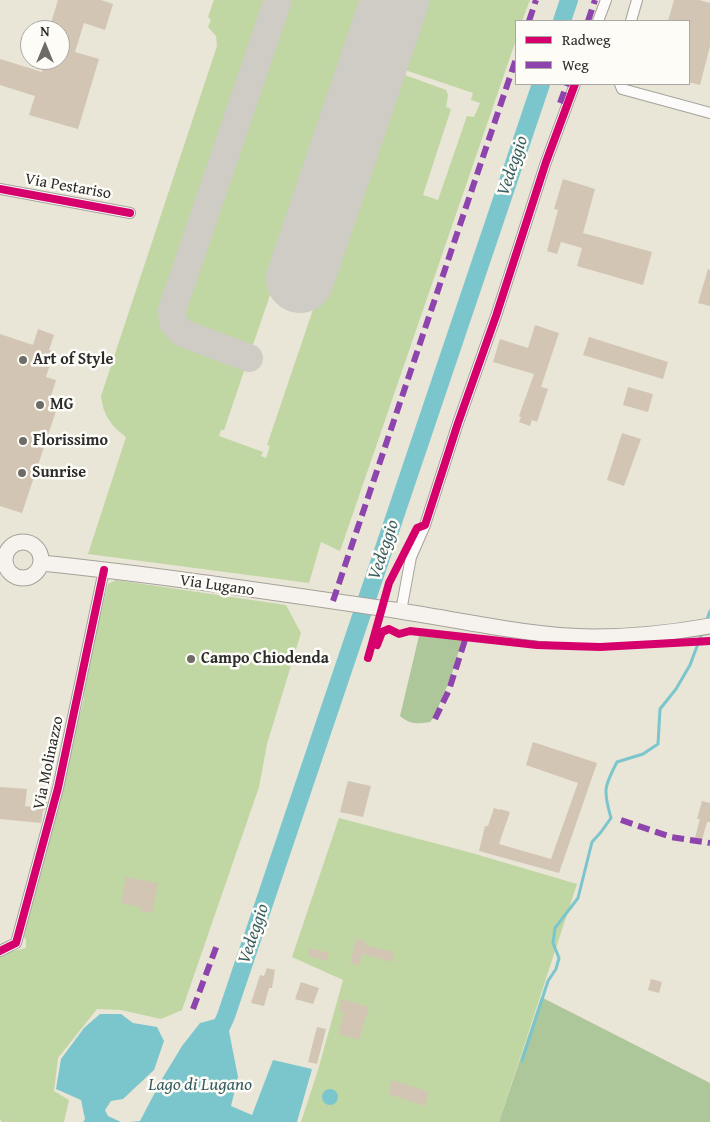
<!DOCTYPE html>
<style>
body{margin:0}
#map{position:relative;width:710px;height:1122px;overflow:hidden;background:#e9e5d7;font-family:"Gentium Book Plus",serif}
canvas{display:block}
.legend{position:absolute;left:515px;top:20px;width:175px;height:65px;box-sizing:border-box;background:#fdfcf7;border:1px solid #a9a8a5;margin:0;padding:6px 9px;list-style:none;font-size:15px;color:#2b2b2b}
.legend li{display:flex;align-items:center;gap:10px;height:25px}
.legend b{width:25px;border:1px solid #a9a8a5}
.north{position:absolute;left:20px;top:20px;width:50px;height:50px;box-sizing:border-box;background:#fdfcf7;border:1px solid #a9a8a5;border-radius:50%;rotate:0deg;font-size:14px;font-weight:700;line-height:20px;text-align:center;color:#2b2b2b}
.north::after{content:'';display:block;margin:auto;width:18px;height:22px;background:#6e6c67;clip-path:polygon(50% 0,100% 100%,50% 72%,0 100%)}
</style>
<div id="map">
<canvas width="710" height="1122"></canvas>
<ul class="legend">
<li><b style="height:6px;background:#d6006c"></b>Radweg</li>
<li><b style="height:6px;background:#8e44ad"></b>Weg</li>
</ul>
<div class="north">N</div>
</div>
<script>
const context = document.querySelector('canvas').getContext('2d');
context.lineJoin = 'round';
function fill(path, color) { context.fillStyle = color; context.fill(path, 'evenodd'); }
function strokePath(path, color, width, dash) { context.strokeStyle = color; context.lineWidth = width; context.lineCap = dash ? 'butt' : 'round'; context.setLineDash(dash || []); context.stroke(path); }
function drawText(font, color, halo, rows, align = 'center') {
  context.font = font + ' "Gentium Book Plus",serif'; context.lineWidth = 5; context.setLineDash([]); context.textBaseline = 'middle'; context.strokeStyle = halo; context.fillStyle = color; for (const [text, x, y, turn = 0] of rows) {
    context.save(); context.translate(x, y); context.rotate((+turn || 0) * Math.PI / 180); context.textAlign = isNaN(turn) ? turn : align; if (halo) context.strokeText(text, 0, 0); context.fillText(text, 0, 0); context.restore();
  }
}
fill(new Path2D(`
 M214,0H363L364,13L363,22L224,430H221L219,436L263,452L261,456L266,458L270,446L267,445L394,71L446,90L448,95L446,107L451,109L423,195L438,200L467,116L474,117L480,103L471,100L473,93L396,67L418,0H530L522,21H516V40L340,551L321,542L309,583L88,554L126,437C111,426 103,415 101,396L217,46L216,36L208,27L211,20L208,17Z
 M116,580L286,605L301,633L267,744L259,787L182,1010L161,1019L121,1010L97,1009L58,1058L54,1091L69,1100L64,1122H2L0,1119V954L26,948V940L22,933L78,715L80,714L84,699L83,685L108,584Z
 M339,818L472,853L577,884L499,1122H301L318,1070L343,980L292,957Z`), '#c0d7a3');
fill(new Path2D(`
 M419,636L462,640L451,677L434,717L430,722C417,724 411,725 400,716Z
 M541,997L710,1083V1122H499Z`), '#aec79a');
fill(new Path2D(`
 M100,1014H121L133,1023L157,1027L164,1041L154,1070L123,1099L111,1101L105,1110L108,1116L121,1122H83L85,1119L81,1100L56,1089L61,1059L84,1028Z
 M226,1016L238,1077L231,1106L252,1115L273,1060L312,1069L297,1122H130L140,1121L162,1079L182,1046L200,1023Z
 M322 1097a8 8 0 1 1 16 0a8 8 0 1 1-16 0Z`), '#7bc6cc');
strokePath(new Path2D(`
 M706,622L710,611
 M522,1061L548,981L556,969L559,958L553,943L555,928L578,898L592,842L601,832L611,818C603,790 604,787 617,762L643,754L658,744L660,709L676,689L690,665L702,633`), '#7bc6cc', 3);
strokePath(new Path2D(`
 M562,21L569,0
 M216,1038L226,1016L541,84`), '#7bc6cc', 18);
strokePath(new Path2D(`
 M384,33L394,0
 M249,358L182,333L173,323L172,310L278,0`), '#ceccc4', 28);
strokePath(new Path2D(`
 M300,279L395,0`), '#ceccc4', 68);
fill(new Path2D(`
 M58,0H101L113,4L105,30L84,23L75,52L99,59L78,129L29,115L35,96L0,85V59L42,72L45,60H60V30H53L55,25L51,23Z
 M674,0H699L710,3V46L700,85L689,82V21H668Z
 M563,179L595,189L583,233L652,252L643,285L577,266L582,248L561,242L557,254L547,251L558,210L554,209Z
 M708,269L710,270V306L698,303Z
 M535,325L559,333L541,387L548,389L537,422L532,420L530,426L519,422L521,417L519,416L534,374L493,362L500,339L528,348Z
 M38,329L54,335L49,350L54,352L46,377L56,380L50,399L59,402L22,513L0,506V334L33,345Z
 M589,337L668,362L663,379L583,355Z
 M628,387L653,394L648,412L623,405Z
 M622,433L641,439L624,486L607,480Z
 M533,742L597,763L559,873L479,851L485,826H488L494,808L500,810V809L510,812L499,844L551,859L578,783L526,765Z
 M348,781L371,786L363,817L340,812Z
 M0,787L27,789L25,806L42,808L44,798H48L45,810H43L41,823L0,819Z
 M702,801L710,803V822H707L702,840L695,838L700,819H697Z
 M126,877L158,883L152,913L140,911L141,907L121,903Z
 M356,939L366,941L365,945L394,952L392,962L362,954L359,966L350,963Z
 M310,948L329,953L327,961L308,956Z
 M267,968L275,970L272,988H269L264,1006L251,1003L260,975L264,976Z
 M651,979L662,982L659,993L648,990Z
 M301,982L319,988L313,1004L295,999Z
 M342,999L369,1007L359,1040L338,1034L344,1012L339,1011Z
 M317,1027L326,1029L317,1064L308,1062Z
 M392,1080L429,1092L425,1106L388,1094Z`), '#d2c5b3');
const minor = new Path2D(`
 M598,21L606,0
 M631,21L637,0
 M620,84L622,89L710,113
 M0,189L130,213
 M401,611L411,557L425,525L458,423L496,316L546,162L575,84
 M0,951L16,943L58,788L104,570`);
const secondary = new Path2D(`
 M5 560a18 18 0 1 1 36 0a18 18 0 1 1-36 0Z
 M41,563C159,575 277,593 394,610C460,620 527,636 593,637C632,637 671,633 710,626`);
strokePath(minor, '#a4a29a', 12);
strokePath(secondary, '#a4a29a', 17);
strokePath(minor, '#fcfbf9', 10);
strokePath(secondary, '#f6f3ef', 15);
strokePath(new Path2D(`
 M529,21L536,0
 M588,21L595,0
 M560,103L567,84
 M333,601L516,59
 M435,719L449,690L466,637
 M621,820L671,837L710,843
 M193,1009L217,945`), '#8e44ad', 6, [12, 6]);
strokePath(new Path2D(`
 M0,189L130,213
 M377,645L382,632L389,629L399,634L410,631L537,645L600,647L710,641
 M368,658L389,583L417,528L425,525L458,423L496,316L546,162L575,84
 M0,951L16,943L58,788L104,570`), '#d6006c', 8);
for (const [x, y, r, color] of [
 [23,360,5,"#6e6c67"],
 [40,405,5,"#6e6c67"],
 [23,441,5,"#6e6c67"],
 [22,473,5,"#6e6c67"],
 [191,659,5,"#6e6c67"]
]) { const dot = new Path2D(); dot.arc(x, y, r, 0, 2 * Math.PI); context.fillStyle = color; context.fill(dot); strokePath(dot, '#fdfcf7', 2); }
drawText('16px', '#2b2b2b', '#fdfcf7', [
 ["Via Pestariso",68,187,10],
 ["Via Lugano",217,586,8],
 ["Via Molinazzo",49,763,-78]
]);
drawText('bold 16px', '#2b2b2b', '#fdfcf7', [
 ["Art of Style",33,360],
 ["MG",50,405],
 ["Florissimo",33,441],
 ["Sunrise",32,473],
 ["Campo Chiodenda",201,659]
], 'left');
drawText('italic 18px', '#375d62', '#fdfcf7', [
 ["Vedeggio",513,166,-71],
 ["Vedeggio",384,550,-71],
 ["Vedeggio",254,934,-71],
 ["Lago di Lugano",200,1085]
]);
</script>
